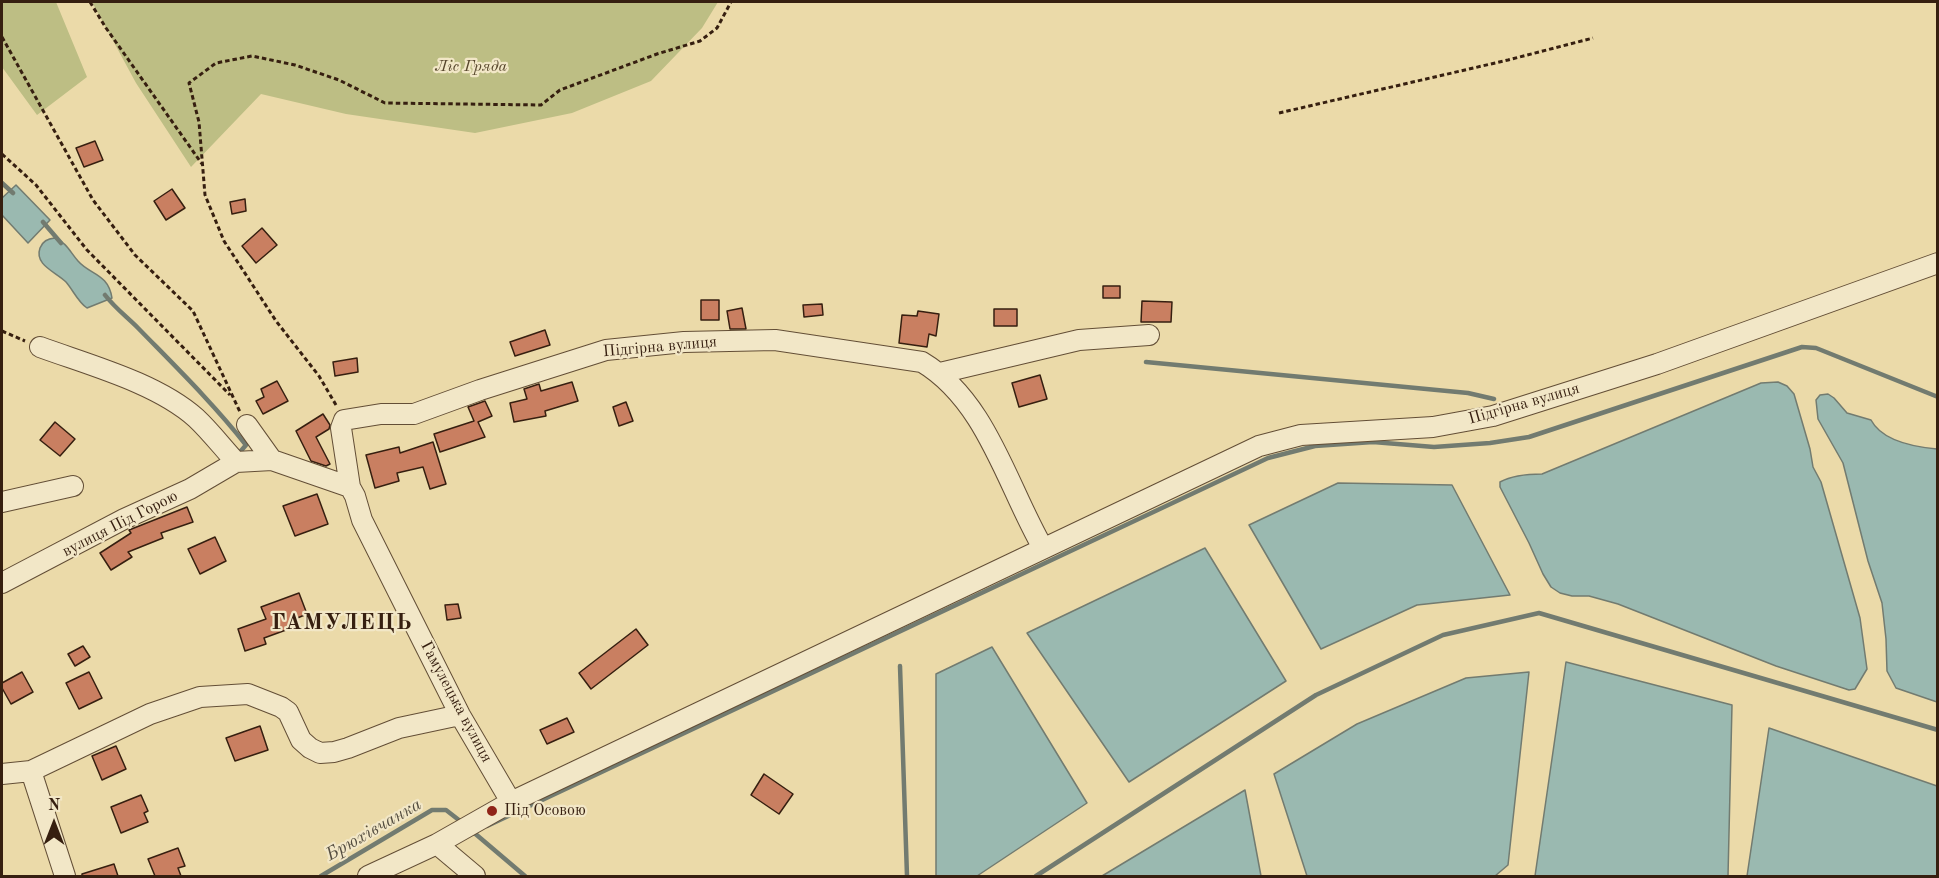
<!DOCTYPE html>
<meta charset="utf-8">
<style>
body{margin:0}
#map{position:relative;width:1939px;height:878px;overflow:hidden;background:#ebdaa9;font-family:"Old Standard TT",serif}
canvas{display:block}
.frame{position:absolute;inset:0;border:3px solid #361f10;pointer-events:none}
.north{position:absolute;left:24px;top:794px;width:60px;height:60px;-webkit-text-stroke:4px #f2e7c7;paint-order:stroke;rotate:0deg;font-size:16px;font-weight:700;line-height:24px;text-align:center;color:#361f10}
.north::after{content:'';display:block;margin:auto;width:21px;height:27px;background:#361f10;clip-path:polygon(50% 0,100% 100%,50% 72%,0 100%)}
</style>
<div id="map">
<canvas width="1939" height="878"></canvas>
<div class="frame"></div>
<div class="north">N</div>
</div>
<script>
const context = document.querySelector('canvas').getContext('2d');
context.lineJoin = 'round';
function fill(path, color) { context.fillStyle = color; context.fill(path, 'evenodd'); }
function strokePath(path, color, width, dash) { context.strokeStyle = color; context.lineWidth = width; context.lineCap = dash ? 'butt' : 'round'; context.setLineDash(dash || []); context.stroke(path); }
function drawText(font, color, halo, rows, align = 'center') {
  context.font = font + ' "Old Standard TT",serif'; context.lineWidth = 4.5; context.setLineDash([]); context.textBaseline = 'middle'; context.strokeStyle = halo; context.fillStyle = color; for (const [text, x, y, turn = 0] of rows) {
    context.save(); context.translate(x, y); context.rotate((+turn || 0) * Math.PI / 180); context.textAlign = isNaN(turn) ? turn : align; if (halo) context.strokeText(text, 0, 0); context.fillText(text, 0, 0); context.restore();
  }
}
fill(new Path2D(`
 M2,2H56L87,77L37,115L2,67Z
 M92,2H718L702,28L651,81L572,113L475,133L346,114L261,94L191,167L136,83Z`), '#bdbe84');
const water = new Path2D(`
 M16,185L50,220L28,243L2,215V198Z
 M55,238C67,243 70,252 78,261C90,275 108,273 112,298L87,308C78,302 73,290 66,282C56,272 34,265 40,248C43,241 47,239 55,238Z
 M1778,382L1787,386L1794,394L1810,449L1813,467L1821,482L1860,618L1867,669L1855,689L1849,690L1776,666L1618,604L1589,596H1572L1560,593L1551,587L1543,574L1529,543L1500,487V482C1513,475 1527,474 1542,474L1761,383Z
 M1828,394L1834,398L1847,413L1871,420C1882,441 1915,447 1937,449V702L1896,688L1887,671L1886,639L1882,603L1868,561L1843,463L1818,419L1816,400L1820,395Z
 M1338,483L1452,485L1510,595L1417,605L1321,649L1249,525Z
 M1205,548L1286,681L1129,782L1027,633Z
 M992,647L1087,803L977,876H936V674Z
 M1566,662L1732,705L1728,876H1535Z
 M1529,672L1508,865L1495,876H1307L1274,774L1357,724L1466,678Z
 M1769,728L1937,786V876H1747Z
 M1245,790L1261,876H1102Z`);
fill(water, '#9ab9b0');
strokePath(water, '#727b70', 1.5);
strokePath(new Path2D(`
 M2,183L13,193
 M43,222L61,243
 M105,295C115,308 127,317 138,328C175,366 213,403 246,445L240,452
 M1146,362L1468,393L1494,399
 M900,666L907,876
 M487,826L1268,458L1315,446L1373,442L1434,447L1490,443L1529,437L1802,347L1816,348L1938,397
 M472,831L525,876
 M321,876L432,810H446L464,824
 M1036,876L1316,695L1443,635L1539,613L1938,730`), '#727b70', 4.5);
const building = new Path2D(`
 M95,141L103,160L84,167L76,148Z
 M172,189L185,208L166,220L154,201Z
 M245,199L246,211L232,214L230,202Z
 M262,228L277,245L256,263L242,246Z
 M1103,286H1120V298H1103Z
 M701,300H719V320H701Z
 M1142,301L1172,302L1171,322H1141Z
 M822,304L823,315L804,317L803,305Z
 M742,308L746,329H730L727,311Z
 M994,309H1017V326H994Z
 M918,311L939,314L936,336L929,334L927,347L899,343L902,315L917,316Z
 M545,330L550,345L515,356L510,342Z
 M357,358L358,372L335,376L333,362Z
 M1040,375L1047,399L1019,407L1012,383Z
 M277,381L288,401L263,414L256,401L264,397L261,389Z
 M572,382L578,401L545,411L546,416L514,422L510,403L527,399L524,389L539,384L541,391Z
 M485,401L492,416L478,422L485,437L440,452L434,434L474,421L468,407Z
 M626,402L633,421L619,426L613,407Z
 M323,414L330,425L329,429L316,437L330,464L326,466L311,461L296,431Z
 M55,422L75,439L60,456L40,440Z
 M433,442L446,484L430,489L423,467L397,473L399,481L375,488L366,455L399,447L400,453Z
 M317,494L328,524L295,536L283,506Z
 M187,507L193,522L161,533L163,538L128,552L132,557L111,570L100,553L131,533L129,530Z
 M215,537L226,561L200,574L188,549Z
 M299,593L307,614L295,619L297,626L264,638L266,644L245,651L238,629L266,619L261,607Z
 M458,604L461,618L447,620L445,605Z
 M636,629L648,645L591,689L579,673Z
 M83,646L90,657L75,666L68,654Z
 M22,672L33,692L11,704L2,688V683Z
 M89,672L102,698L79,709L66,683Z
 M567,718L574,732L547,744L540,730Z
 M260,726L268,750L235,761L226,738Z
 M116,746L126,769L102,780L92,756Z
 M764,774L793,794L779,814L751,795Z
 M141,795L148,811L144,813L148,822L121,833L111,807Z
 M178,848L185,866L178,868L181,876H155L148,859Z
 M114,864L118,876H82V874Z`);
fill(building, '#c97f61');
strokePath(building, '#361f10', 1.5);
const minor = new Path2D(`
 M40,347C89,365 157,383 196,418C210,431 223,448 236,462
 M940,373L1079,340L1149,335
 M247,425L272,460L350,487L355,496L362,520L460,715L511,802
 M350,487L341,428L344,420L381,414H414L480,390L606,350L684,342L775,340L922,362C987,401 1007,486 1043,548
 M2,502L73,486
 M2,583L124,519L190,489L236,462L272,460
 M31,771L65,876
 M2,774L31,771L150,714L200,697L248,694L281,707L288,712L301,740L310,748L320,753L334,752L348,748L399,728L460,715
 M437,844L475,876
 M368,876L437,844L511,802L1259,446L1301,435L1433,427L1493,416L1657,364L1938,263`);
strokePath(minor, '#634e36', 22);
strokePath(new Path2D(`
 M90,2L106,28L202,164
 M2,37L93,200L135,255L193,311L240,412
 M1279,113L1508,60L1593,38
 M2,154L36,185L87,250L230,395
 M2,331L25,341
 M336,405L319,376L276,321L224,241L205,195L199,122L189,83L216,63L252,56L295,65L339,80L385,103L541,105L560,90L657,54L700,41L717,28L731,2`), '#361f10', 3, [4.5, 3]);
strokePath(minor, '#f2e7c7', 20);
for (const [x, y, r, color] of [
 [492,811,6,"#8f2418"]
]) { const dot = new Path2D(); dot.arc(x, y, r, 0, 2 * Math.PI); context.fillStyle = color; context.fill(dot); strokePath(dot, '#f2e7c7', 2); }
drawText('italic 16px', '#58472d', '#f2e7c7', [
 ["Ліс Гряда",471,67]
]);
drawText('16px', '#361f10', '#f2e7c7', [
 ["Підгірна вулиця",660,347,-5],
 ["Підгірна вулиця",1524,404,-16],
 ["вулиця Під Горою",120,524,-27],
 ["Гамулецька вулиця",456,702,62]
]);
drawText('16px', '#361f10', '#f2e7c7', [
 ["Під Осовою",504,811]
], 'left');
drawText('italic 18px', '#544d40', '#f2e7c7', [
 ["Брюхівчанка",374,830,-30]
]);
context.letterSpacing = '1.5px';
drawText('bold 22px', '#361f10', '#f2e7c7', [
 ["ГАМУЛЕЦЬ",342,623]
]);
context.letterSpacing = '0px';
</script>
